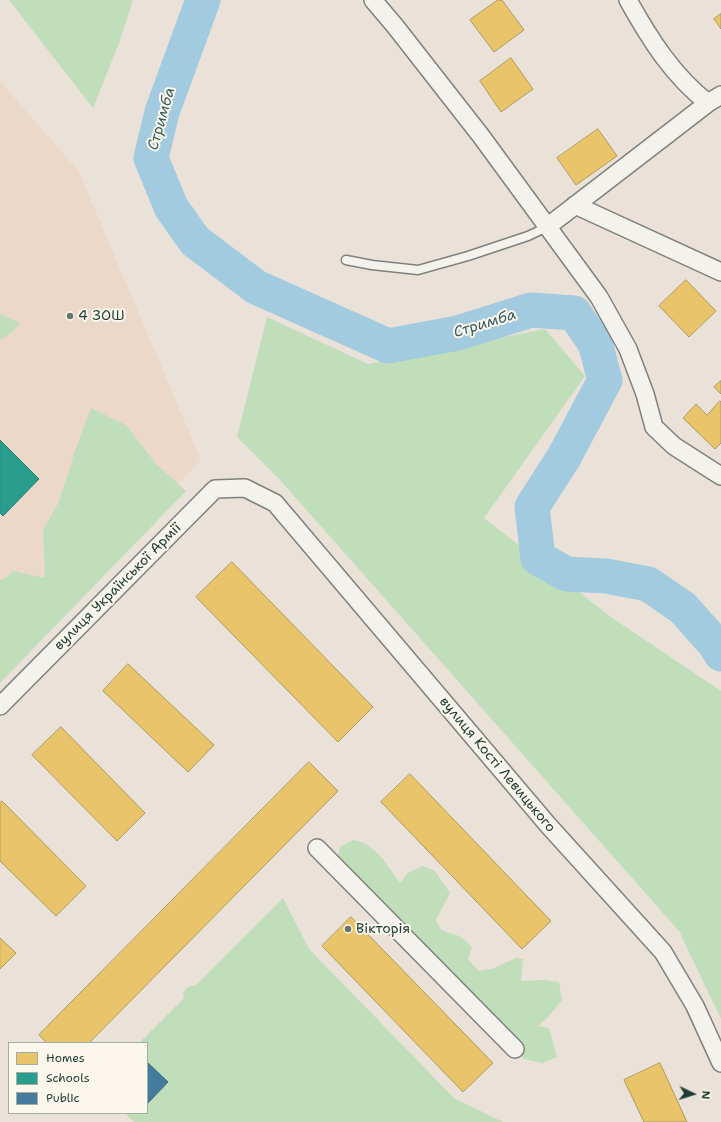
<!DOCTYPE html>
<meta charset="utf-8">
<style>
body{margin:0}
#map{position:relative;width:721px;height:1122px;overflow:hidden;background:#eae1d8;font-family:"Shantell Sans",sans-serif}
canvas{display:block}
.legend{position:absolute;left:8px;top:1042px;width:140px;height:72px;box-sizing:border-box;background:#fbf7ec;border:1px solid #a3ada2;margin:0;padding:5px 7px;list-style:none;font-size:12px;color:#1f3d34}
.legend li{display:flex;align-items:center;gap:8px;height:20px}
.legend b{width:20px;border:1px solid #a3ada2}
.north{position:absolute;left:673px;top:1074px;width:40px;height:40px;-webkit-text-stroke:3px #fbf7ec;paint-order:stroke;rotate:94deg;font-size:11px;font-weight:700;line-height:16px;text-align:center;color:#1f3d34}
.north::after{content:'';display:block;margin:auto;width:14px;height:18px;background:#1f3d34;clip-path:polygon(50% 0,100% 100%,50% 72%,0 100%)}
</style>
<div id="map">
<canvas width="721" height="1122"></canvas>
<ul class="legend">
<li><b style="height:11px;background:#e9c46a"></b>Homes</li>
<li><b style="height:11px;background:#2a9d8f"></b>Schools</li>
<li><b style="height:11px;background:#457b9d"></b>Public</li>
</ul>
<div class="north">N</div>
</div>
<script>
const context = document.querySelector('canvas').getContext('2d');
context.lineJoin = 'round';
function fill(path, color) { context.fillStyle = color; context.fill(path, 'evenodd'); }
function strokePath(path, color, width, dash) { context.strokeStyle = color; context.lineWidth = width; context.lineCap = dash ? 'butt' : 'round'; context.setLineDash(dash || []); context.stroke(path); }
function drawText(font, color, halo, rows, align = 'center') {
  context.font = font + ' "Shantell Sans",sans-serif'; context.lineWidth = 4; context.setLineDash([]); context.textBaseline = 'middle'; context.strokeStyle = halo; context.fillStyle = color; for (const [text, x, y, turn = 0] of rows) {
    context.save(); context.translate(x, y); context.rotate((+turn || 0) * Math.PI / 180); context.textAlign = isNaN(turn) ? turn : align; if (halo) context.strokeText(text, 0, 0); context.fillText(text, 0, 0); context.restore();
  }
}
fill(new Path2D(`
 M0,81L79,172L201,460L0,669Z`), '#ebd8c9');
fill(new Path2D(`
 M9,0H133L119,43L93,108Z
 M0,314L20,323L12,332L0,340Z
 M267,317L368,364L545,329L585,376L484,518L611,617L721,691V1019L679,931L280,480L237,437Z
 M91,408L126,425L156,464L186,491L0,683V580L4,579L13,571L45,578L43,530L59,502L75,451Z
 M353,840C375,843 388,866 400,883L408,873L423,866L435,871L450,893L436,920C441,935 448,931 459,936C464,938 468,944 472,947L468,959L479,971L492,969L516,958L523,959L521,981L545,980L559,982L562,1000L549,1016L538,1026L549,1028L557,1057L542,1063L524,1059L337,859L340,847Z
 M283,898L309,949L454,1098L503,1122H134L125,1113H147V1043H139L184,998L183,992L188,987L196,985Z`), '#c0deba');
const homes = new Path2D(`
 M498,0H502L524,30L494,52L470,20Z
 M721,14V29L714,19Z
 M511,58L533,89L501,112L480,81Z
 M598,129L617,156L576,185L557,158Z
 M686,280L716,311L689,337L659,306Z
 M721,381V394L714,387Z
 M720,401L721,402V443L715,449L683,418L696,404L707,415Z
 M232,562L373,707L338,742L196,597Z
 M128,664L214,745L188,772L103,691Z
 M61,727L145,813L117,841L32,755Z
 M309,762L338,791L89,1043H47L39,1035Z
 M410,774L551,921L522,949L381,802Z
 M2,801L86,886L56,916L0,861V803Z
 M351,917L493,1063L463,1092L322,946Z
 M0,938L16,953L0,969Z
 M660,1063L687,1122H644L624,1080Z`);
fill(homes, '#e9c46a');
strokePath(homes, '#ac9c5a', 1);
const schools = new Path2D(`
 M0,440L39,479L3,516L0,513Z`);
fill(schools, '#2a9d8f');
strokePath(schools, '#278074', 1);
const public = new Path2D(`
 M147,1062L168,1082L147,1104Z`);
fill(public, '#457b9d');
strokePath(public, '#3a687e', 1);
strokePath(new Path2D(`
 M203,0L162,112L151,158L171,207L195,241L256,287L388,346L458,333L531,310L574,313L595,343L605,380L564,457L532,507L538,558L566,574L606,576L648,584L683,608L715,644L721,654`), '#a2cbe0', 35);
const service = new Path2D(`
 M346,260L372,265L418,270L468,256L528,236L547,227`);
const minor = new Path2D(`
 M373,0L395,26L481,136L599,297L628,349L645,394L654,427L674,446L721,476
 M628,0C649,38 673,76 708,103L721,95
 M575,205L721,272
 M547,227L708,103
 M0,706L215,489L245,488L275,503L548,825L663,952L695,1006L721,1063
 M317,848L515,1049`);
strokePath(service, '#80817c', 11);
strokePath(minor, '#80817c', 20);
strokePath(service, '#f4f2ed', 8);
strokePath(minor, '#f4f2ed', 17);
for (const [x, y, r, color] of [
 [70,316,4,"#66766d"],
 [348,929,4,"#66766d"]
]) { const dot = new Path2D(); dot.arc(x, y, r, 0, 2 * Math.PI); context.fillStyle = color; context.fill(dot); strokePath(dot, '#fbf7ec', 1.5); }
drawText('14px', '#1f3d34', '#fbf7ec', [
 ["4 ЗОШ",78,316],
 ["Вікторія",356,929]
], 'left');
drawText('14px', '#1f3d34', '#fbf7ec', [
 ["вулиця Української Армії",118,587,-45],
 ["вулиця Кості Левицького",497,765,50]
]);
drawText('italic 15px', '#385e60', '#fbf7ec', [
 ["Стримба",162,119,-74],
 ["Стримба",485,324,-17]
]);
</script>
